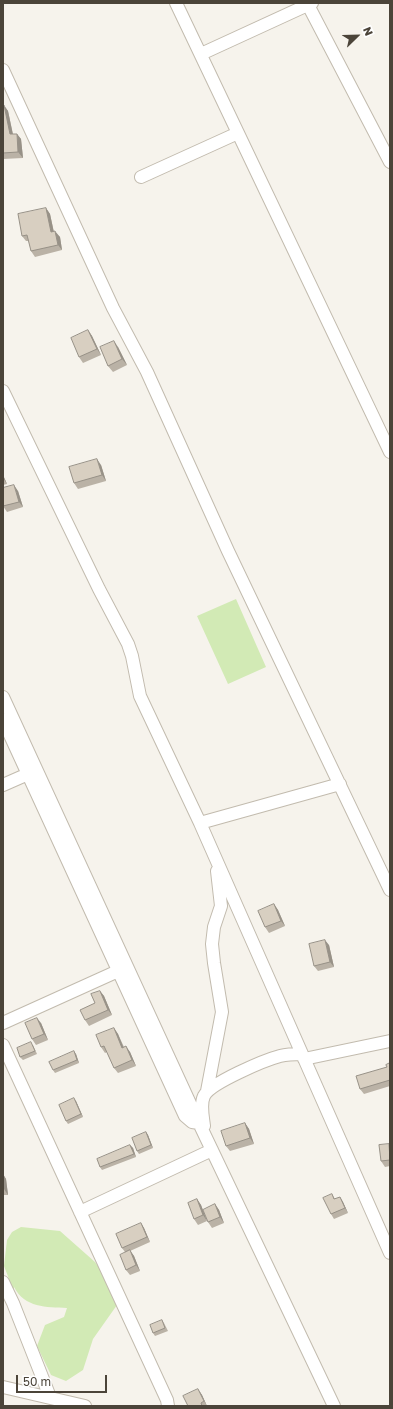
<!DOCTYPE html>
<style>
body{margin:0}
#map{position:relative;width:393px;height:1409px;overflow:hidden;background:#f6f3ec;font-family:"Golos Text",sans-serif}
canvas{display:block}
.frame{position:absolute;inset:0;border:4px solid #4b4439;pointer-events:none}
.north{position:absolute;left:337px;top:16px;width:40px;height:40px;-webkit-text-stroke:3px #fff;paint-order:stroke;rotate:67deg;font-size:11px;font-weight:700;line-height:16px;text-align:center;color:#4b4439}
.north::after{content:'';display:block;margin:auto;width:14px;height:18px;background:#4b4439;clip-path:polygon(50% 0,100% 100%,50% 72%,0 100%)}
.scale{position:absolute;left:16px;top:1375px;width:91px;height:18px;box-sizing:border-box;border:2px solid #4b4439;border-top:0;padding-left:5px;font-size:12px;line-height:14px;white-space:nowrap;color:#4b4439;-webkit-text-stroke:3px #fff;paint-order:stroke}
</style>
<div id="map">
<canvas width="393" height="1409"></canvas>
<div class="frame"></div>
<div class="north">N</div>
<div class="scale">50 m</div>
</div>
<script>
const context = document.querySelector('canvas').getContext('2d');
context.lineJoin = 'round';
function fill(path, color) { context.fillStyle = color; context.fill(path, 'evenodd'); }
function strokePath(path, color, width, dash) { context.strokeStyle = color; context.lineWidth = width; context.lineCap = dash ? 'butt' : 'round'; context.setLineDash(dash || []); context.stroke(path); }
fill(new Path2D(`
 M236,599L266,667L228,684L197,616Z
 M21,1227L60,1231L95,1262L112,1287L117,1305L93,1339L83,1370L66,1381L51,1375L37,1346L45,1325L64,1317L67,1308C46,1307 25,1308 14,1287V1292L4,1266L7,1240L12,1232Z`), '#d2eab5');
const minor = new Path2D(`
 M176,3L390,452
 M307,3L390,162
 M201,54L312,3
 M3,70L113,308L147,372L228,551L390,890
 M141,177L238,133
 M3,391L99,589L128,644L132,656L140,696L200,823L390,1253
 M3,697L199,1123L334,1406
 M3,720L185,1116L192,1122L199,1123
 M3,785L28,774
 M200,823L340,784
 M3,1023L118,971
 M3,1045L167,1400L168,1406
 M304,1059L390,1041
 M207,1091L222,1012L214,963L212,944L214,927L221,906L217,871
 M204,1126C203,1117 200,1104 204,1096C210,1083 265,1060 280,1056C288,1054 294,1054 302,1054
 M80,1212L212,1150
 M3,1282L13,1303L50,1397
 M3,1387L85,1406`);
strokePath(minor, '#c2bbae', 14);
strokePath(minor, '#fff', 12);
fill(new Path2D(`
 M3,105L8,111L13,134H17L21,139L23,158L3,159Z
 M46,208L50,214L54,232L60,237L62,250L35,257L31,251L29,241H26L22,236Z
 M88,330L92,336L101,355L83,363L79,357Z
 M118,347L127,365L113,372L108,366Z
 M101,465L106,481L78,489L74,483Z
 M3,475L7,484L3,485Z
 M18,491L23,507L7,512L3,506Z
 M274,904L278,910L285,926L269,933L265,927Z
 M329,945L334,967L318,971L314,966Z
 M100,991L104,996L112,1015L89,1026L85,1020L95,1003Z
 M41,1023L48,1040L36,1045L32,1039Z
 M114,1028L118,1034L124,1047L130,1052L136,1066L118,1073L114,1068L107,1052L105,1053L101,1047Z
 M33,1045L37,1054L23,1060L20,1057Z
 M76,1054L79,1063L55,1073L53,1070Z
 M390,1063V1086L364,1094L360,1089L387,1067Z
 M76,1101L83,1117L68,1124L66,1121Z
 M245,1123L249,1129L254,1144L230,1151L226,1146Z
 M146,1132L148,1135L153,1148L139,1154L137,1151Z
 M130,1145L133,1148L136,1157L102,1170L100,1167Z
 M390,1145V1166L385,1167L381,1161Z
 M3,1174L6,1179L8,1195H3Z
 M332,1194L335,1199L340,1197L343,1202L348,1213L334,1219L331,1214Z
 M197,1199L201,1205L207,1221L198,1225L194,1219Z
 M215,1204L219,1210L224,1223L212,1228L208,1222Z
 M141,1223L144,1228L150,1242L130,1251L134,1256L140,1271L130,1275L126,1270L125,1252L122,1248Z
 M162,1320L164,1323L168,1331L155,1336L153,1333Z
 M198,1389L202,1395L207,1406H188Z`), '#bab2a6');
fill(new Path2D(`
 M4,105L8,111L14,140L10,134Z
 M17,134L21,139L23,158L18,152Z
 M46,208L50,214L55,238L51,232Z
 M55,231L60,237L62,250L58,245Z
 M88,330L92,336L101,355L97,349Z
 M114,341L118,347L127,365L122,359Z
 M97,459L101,465L106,481L102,475Z
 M3,475L7,484L3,478Z
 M14,485L18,491L23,507L19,502Z
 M274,904L278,910L285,926L281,921Z
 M325,940L329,945L334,967L330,962Z
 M100,991L104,996L112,1015L108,1010Z
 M37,1018L41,1023L48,1040L44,1034Z
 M114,1028L118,1034L126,1054L122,1048Z
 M126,1046L130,1052L136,1066L132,1060Z
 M74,1051L76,1054L79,1063L77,1060Z
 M74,1098L76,1101L83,1117L81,1114Z
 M245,1123L249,1129L254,1144L250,1138Z
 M146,1132L148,1135L153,1148L151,1145Z
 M130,1145L133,1148L136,1157L134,1154Z
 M3,1174L6,1179L8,1195L4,1189Z
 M340,1197L343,1202L348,1213L345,1208Z
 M197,1199L201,1205L207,1221L203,1215Z
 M215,1204L219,1210L224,1223L220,1217Z
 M141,1223L144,1228L150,1242L147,1237Z
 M130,1250L134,1256L140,1271L136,1265Z
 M198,1389L202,1395L207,1406L204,1401Z`), '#979187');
const building = new Path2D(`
 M3,105H4L10,134H17L18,152L3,153Z
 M46,208L51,232L55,231L58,245L31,251L27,235L22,236L18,214Z
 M88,330L97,349L79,357L71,338Z
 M114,341L122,359L108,366L100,347Z
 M97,459L102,475L74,483L69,467Z
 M14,485L19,502L3,506V488Z
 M274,904L281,921L265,927L258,911Z
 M325,940L330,962L314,966L309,944Z
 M100,991L108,1010L85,1020L80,1010L95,1003L91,994Z
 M37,1018L44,1034L32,1039L25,1023Z
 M114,1028L122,1048L126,1046L132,1060L114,1068L104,1046L101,1047L96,1035Z
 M31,1042L35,1051L20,1057L17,1048Z
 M74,1051L77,1060L53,1070L49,1062Z
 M390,1063V1080L360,1089L356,1076L387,1067L386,1065Z
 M74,1098L81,1114L66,1121L59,1105Z
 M245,1123L250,1138L226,1146L221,1131Z
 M146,1132L151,1145L137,1151L132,1138Z
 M389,1144L390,1160L381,1161L379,1145Z
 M130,1145L134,1154L100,1167L97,1159Z
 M3,1177L4,1189H3Z
 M332,1194L334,1199L340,1197L345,1208L331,1214L323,1198Z
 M197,1199L203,1215L194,1219L188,1203Z
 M215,1204L220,1217L208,1222L203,1210Z
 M141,1223L147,1237L122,1248L116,1234Z
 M130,1250L136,1265L126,1270L120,1255Z
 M162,1320L165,1328L153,1333L150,1325Z
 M198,1389L204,1401L201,1403L202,1406H188L183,1396Z`);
fill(building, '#d8cfc1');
strokePath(building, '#979187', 1);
</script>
